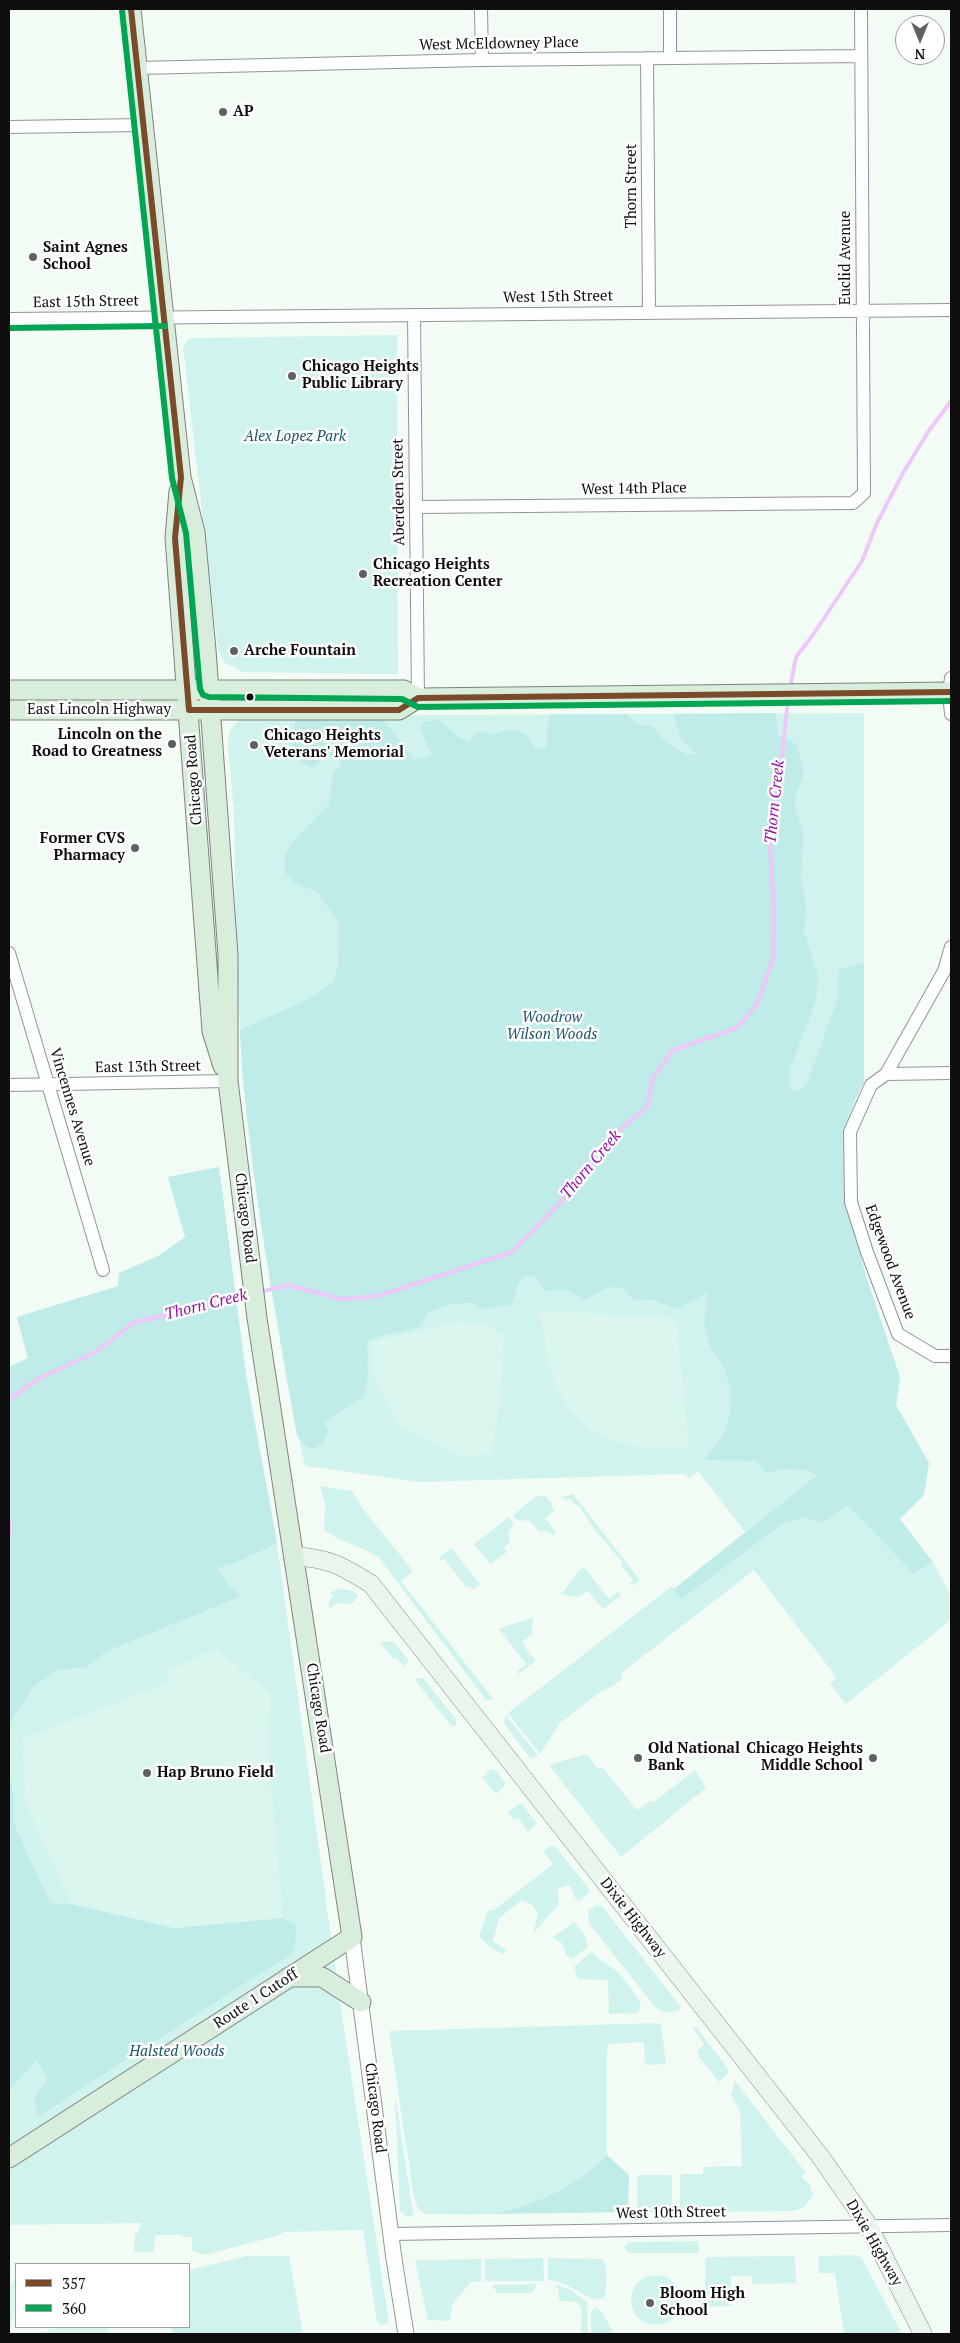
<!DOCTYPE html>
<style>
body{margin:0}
#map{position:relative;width:960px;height:2343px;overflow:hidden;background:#f2fcf5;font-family:"PT Serif",serif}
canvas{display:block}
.frame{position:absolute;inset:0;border:10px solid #0e0e0e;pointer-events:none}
.legend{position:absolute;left:15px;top:2263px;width:175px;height:65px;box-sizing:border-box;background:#fff;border:1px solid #9f9f9f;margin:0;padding:6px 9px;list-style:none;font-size:15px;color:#0e0e0e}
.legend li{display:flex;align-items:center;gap:10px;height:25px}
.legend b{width:25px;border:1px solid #9f9f9f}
.north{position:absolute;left:895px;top:15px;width:50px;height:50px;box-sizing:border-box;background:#fff;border:1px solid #9f9f9f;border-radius:50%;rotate:180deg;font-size:14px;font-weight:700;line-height:20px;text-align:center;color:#0e0e0e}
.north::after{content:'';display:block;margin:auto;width:18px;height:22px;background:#5e615f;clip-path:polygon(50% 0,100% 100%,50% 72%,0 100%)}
</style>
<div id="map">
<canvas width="960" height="2343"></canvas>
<div class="frame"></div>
<ul class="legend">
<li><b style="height:6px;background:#7a4b2a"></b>357</li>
<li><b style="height:6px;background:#00a651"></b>360</li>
</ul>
<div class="north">N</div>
</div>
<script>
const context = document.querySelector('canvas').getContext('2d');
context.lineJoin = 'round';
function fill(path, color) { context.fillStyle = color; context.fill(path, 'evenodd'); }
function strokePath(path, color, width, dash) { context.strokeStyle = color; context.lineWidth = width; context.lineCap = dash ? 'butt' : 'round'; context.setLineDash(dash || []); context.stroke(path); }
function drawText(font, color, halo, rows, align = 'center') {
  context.font = font + ' "PT Serif",serif'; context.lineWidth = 5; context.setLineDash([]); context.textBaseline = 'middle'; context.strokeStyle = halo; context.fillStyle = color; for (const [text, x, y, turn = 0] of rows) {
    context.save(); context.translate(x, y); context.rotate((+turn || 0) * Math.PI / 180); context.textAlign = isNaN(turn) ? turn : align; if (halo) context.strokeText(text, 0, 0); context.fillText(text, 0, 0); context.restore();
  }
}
fill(new Path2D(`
 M397,335L398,674L243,672L225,663L218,650L183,347L189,338Z
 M864,713V1082C843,1123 844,1150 845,1194L757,1461L767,1474C787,1466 797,1467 817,1475L745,1532L698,1471L690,1478L684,1474L419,1482L307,1466L304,1463L269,1276L242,1075L236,939L234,815L228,746C228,730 233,722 248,716Z
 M219,1167L246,1375L277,1543L340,2002L388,2316V2324L380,2325L377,2321L363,2230L284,2232L280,2235L205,2255L192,2251V2237H182V2235H155L154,2252H134L135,2234L138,2233L141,2223L9,2225V1367L28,1358L17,1317L193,1264L168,1177Z
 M320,1486L352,1491L363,1509L413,1571L401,1581L494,1700H486L379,1558C362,1545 340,1544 324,1529L325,1505Z
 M573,1494L640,1580L632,1586L630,1583L633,1580L621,1565L623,1563L594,1529L578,1505L576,1506L570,1499L567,1501L561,1497Z
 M536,1496H546L552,1504L551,1506L555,1511L545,1518L556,1533L553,1535L546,1531L539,1532L530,1521L517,1520L513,1515Z
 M848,1506L914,1574L932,1561L951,1595V1620L846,1704L830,1684L837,1678L754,1570L620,1674L623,1678L612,1687L603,1690L560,1723L540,1754L508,1713L672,1586L682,1599L784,1523L806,1518L821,1523Z
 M509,1517L514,1523L508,1533L510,1542L504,1547L507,1552L490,1564L474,1544Z
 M451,1548L480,1584L473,1590L469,1586L467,1588L444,1559L441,1561L439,1558Z
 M584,1567L609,1599L618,1592L621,1595L603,1609L588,1591L578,1597L561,1594C571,1585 572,1574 584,1567Z
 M340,1588L355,1592L358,1597L351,1604L339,1603L330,1607L329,1610V1602L333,1596L330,1593Z
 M533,1617L532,1634L523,1641L526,1649L536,1661L519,1674L517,1671L526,1664L499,1629C510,1623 522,1623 533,1617Z
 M393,1641L408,1659V1663L403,1666L396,1657L393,1659L380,1642Z
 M419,1678H423L456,1719V1725L452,1727L415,1680Z
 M506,1715L538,1756L530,1758L503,1722Z
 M587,1754L597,1768H603L637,1810L652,1800L654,1802L695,1770L706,1788L621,1857L549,1765Z
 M491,1769L496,1770L506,1784L496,1794L482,1778Z
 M519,1804H522L536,1822L535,1826L528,1832L518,1818L514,1820L508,1812Z
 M550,1846H555L589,1889V1893L579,1901L575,1898L570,1885L558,1888L559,1904L533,1934L538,1913L532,1905L522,1900L499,1918L493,1941L507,1951L502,1954L491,1948L479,1936L488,1911L494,1910L553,1864L543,1851Z
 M596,1905L602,1906L680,2006V2010L666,2013L655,2007L589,1923L588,1911Z
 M574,1922L585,1935L588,1947L572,1959L566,1955L562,1943L552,1938Z
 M592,1951C596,1958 607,1963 614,1969C624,1978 634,1992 641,2004L638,2013L609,2014L608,1980L578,1979L574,1967Z
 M658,2023L661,2025L666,2064L645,2065L644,2042L609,2044L607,2052V2155C576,2185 535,2210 491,2214C470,2215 447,2214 425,2214L418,2209L414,2198L389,2031Z
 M693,2027L697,2028L728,2069V2073L719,2082L699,2057L697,2052L704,2044L692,2027Z
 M735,2081L806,2173L801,2176L810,2185L813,2196L803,2208L791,2211L680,2212V2177L682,2174H703V2167L742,2166L740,2111L731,2095Z
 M395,2095L413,2212V2216H406L400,2211Z
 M639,2175H670L672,2176V2212L637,2213V2177Z
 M699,2241V2253H629L624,2247L629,2242Z
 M853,2255L861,2257L902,2334H844L835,2273H819V2256Z
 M247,2256H289L303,2334H173L170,2327H189V2270Z
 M795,2256L796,2283L752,2284V2276H731V2306L705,2307V2262L707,2257Z
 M543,2258L544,2281H485V2259Z
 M548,2258L603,2259C608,2267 606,2277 606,2286C606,2321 570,2277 548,2281Z
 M481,2259V2281L471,2282L452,2305L450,2321L428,2320L415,2260Z
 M631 2300a25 25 0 1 1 50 0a25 25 0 1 1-50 0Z
 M536,2284L533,2293H496V2289H493V2285Z
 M556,2285L569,2289L587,2302L588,2334H581C580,2308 590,2300 559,2301V2290L556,2288Z
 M595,2307L602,2312L614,2334H591V2312Z`), '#d1f3ee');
fill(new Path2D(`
 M775,713L778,735L796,744L803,765V777L795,797L796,811L804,832L801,876L806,907L804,932L818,975L816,1000L790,1069L789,1089L799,1091L807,1084L837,1000L839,970L864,962V1082L854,1101L846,1127L844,1152L845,1194L866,1276L900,1377L896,1405L929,1463L924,1495L900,1519L932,1561L914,1574L848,1506L821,1523L806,1518L784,1523L682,1599L674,1589L817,1475C799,1467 785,1467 767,1474L756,1461L704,1460L723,1436L730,1414L731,1391L724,1368L712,1350L704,1327L707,1293L678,1309L653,1300H634L623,1288L609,1287L584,1300L568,1290L545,1291L536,1277L524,1276L518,1285L511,1305L483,1309L471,1302L447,1305L428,1312L419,1327L367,1340L368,1374L365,1396L324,1422L329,1431L323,1443L314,1449L304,1445L297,1436C274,1303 247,1165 240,1030L309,999L334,982L338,965L339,923L317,892L295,883L285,872L284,858L290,845L329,804L333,772L341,766L338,756L326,755L313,768C286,758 291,740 297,716L380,715L414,760L432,755L420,729L424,722L440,720L458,737L469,742L477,732L494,734L507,730L517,731L527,735L536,749L546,748C549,734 545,729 551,714H627L635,723L653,727C661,741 673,745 686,755L695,753L680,737L674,714Z
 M219,1167L246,1375L277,1543L234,1563L217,1568L229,1586L241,1596L105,1652L87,1667L57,1670L34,1686L13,1717L9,1730V1367L28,1358L17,1317L118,1286L119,1273L158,1256L185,1237L168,1177Z
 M9,1773L13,1792V1822L50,1903L72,1904L174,1928L283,1918L295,1924L296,1941L292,1953L37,2117L35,2097L47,2079L37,2060L9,2090Z
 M607,2155L629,2175L628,2212L493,2214C540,2203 572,2189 607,2155Z`), '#bfebe8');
fill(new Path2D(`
 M540,1311L665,1317L677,1323L689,1448C673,1448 654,1451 639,1447C559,1430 550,1382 540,1311Z
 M459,1322L487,1326L504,1337L501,1390L491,1454L462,1456L401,1428L372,1372L371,1342Z
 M216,1649L271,1694L267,1746L283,1918L174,1928L72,1904L25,1801L23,1739L170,1682L166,1672Z
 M16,2278V2305L9,2334V2285Z
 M60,2327H107L109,2334H35Z`), '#dbf6ef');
strokePath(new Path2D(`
 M790,688L796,657L813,635L862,561L877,523L903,473L928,432L951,401
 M260,1292L288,1285L341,1299L378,1296L512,1252L581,1181L618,1131L648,1106L652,1079L673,1050L737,1028L757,1004L773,959L774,912L769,826L781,765L788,700
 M9,1399L40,1378L96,1352L133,1323L248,1295
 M9,1522V1534`), '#eec8f8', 4);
const minor = new Path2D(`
 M481,9L482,60
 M670,9V58
 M647,58L649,313
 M138,68L482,60L861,56
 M9,127L144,125
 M414,315L418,698
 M9,319L951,310
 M416,507L853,503L864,493L861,9
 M951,678L949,692L951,714
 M951,947L944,971L886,1074L871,1085L850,1132L851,1202L867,1252L898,1334L935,1356H951
 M9,953L103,1270
 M886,1074L951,1073
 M9,1085L228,1081
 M391,2234L951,2225`);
const tertiary = new Path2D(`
 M352,1937L394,2259L406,2334`);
const secondary = new Path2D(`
 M294,1556C331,1559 340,1565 371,1584L820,2156L868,2225L923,2334`);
const primary = new Path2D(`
 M179,491L175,538L212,1031L223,1066
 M9,690H404L418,698
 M9,710H399L418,698L951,692
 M289,1977H322L361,2002
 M9,2158L352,1937L257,1318L228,1081V955L206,650L195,532L181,477L131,9`);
strokePath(minor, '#919592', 14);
strokePath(tertiary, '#919592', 17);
strokePath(secondary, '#878c89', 19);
strokePath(primary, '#7e827f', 21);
strokePath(minor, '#fdfffe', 12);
strokePath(tertiary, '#fdfffe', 15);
strokePath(secondary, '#eaf5ed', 18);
strokePath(primary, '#d8eddc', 19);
strokePath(new Path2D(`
 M131,9L181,477L175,538L189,710H399L418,698L951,692`), '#7a4b2a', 6);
strokePath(new Path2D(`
 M122,10L172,478L186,533L200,689L203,695L209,697L402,699L418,707L951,701
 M9,328L165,326`), '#00a651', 6);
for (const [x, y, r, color] of [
 [223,112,5,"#5e615f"],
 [33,257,5,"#5e615f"],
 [292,376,5,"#5e615f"],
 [363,574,5,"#5e615f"],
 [234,651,5,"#5e615f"],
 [250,697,4.5,"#0e0e0e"],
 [172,744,5,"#5e615f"],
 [254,745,5,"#5e615f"],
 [135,848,5,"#5e615f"],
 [638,1758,5,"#5e615f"],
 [873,1758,5,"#5e615f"],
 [147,1773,5,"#5e615f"],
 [650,2303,5,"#5e615f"]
]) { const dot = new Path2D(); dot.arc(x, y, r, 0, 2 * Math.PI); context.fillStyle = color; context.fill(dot); strokePath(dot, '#fff', 2); }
drawText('15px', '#0e0e0e', '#fff', [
 ["West McEldowney Place",499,44,-1],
 ["Thorn Street",632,186,-90],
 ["Euclid Avenue",846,258,-90],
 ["West 15th Street",558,297,-1],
 ["East 15th Street",86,302,-1],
 ["West 14th Place",634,489,-1],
 ["Aberdeen Street",399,492,-91],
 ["East Lincoln Highway",99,710],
 ["Chicago Road",194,780,-94],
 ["East 13th Street",148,1067,-1],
 ["Vincennes Avenue",72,1107,73],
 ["Chicago Road",245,1218,83],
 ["Edgewood Avenue",890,1262,70],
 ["Chicago Road",318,1708,81],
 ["Dixie Highway",633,1918,52],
 ["Route 1 Cutoff",256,1999,-33],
 ["Chicago Road",375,2108,83],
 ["West 10th Street",671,2213,-1],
 ["Dixie Highway",874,2243,60]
]);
drawText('bold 15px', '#0e0e0e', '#fff', [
 ["AP",233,112],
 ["Saint Agnes",43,248],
 ["School",43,265],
 ["Chicago Heights",302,367],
 ["Public Library",302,384],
 ["Chicago Heights",373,565],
 ["Recreation Center",373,582],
 ["Arche Fountain",244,651],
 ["Lincoln on the",162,735,"right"],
 ["Road to Greatness",162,752,"right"],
 ["Chicago Heights",264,736],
 ["Veterans' Memorial",264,753],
 ["Former CVS",125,839,"right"],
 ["Pharmacy",125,856,"right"],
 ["Old National",648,1749],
 ["Bank",648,1766],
 ["Chicago Heights",863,1749,"right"],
 ["Middle School",863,1766,"right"],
 ["Hap Bruno Field",157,1773],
 ["Bloom High",660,2294],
 ["School",660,2311]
], 'left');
drawText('italic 15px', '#1b5669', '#fff', [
 ["Alex Lopez Park",295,437],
 ["Woodrow",552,1018],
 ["Wilson Woods",552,1035],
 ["Halsted Woods",177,2052]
]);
drawText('italic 16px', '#9511a6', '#fff', [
 ["Thorn Creek",775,802,-84],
 ["Thorn Creek",591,1165,-50],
 ["Thorn Creek",206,1305,-14]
]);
</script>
